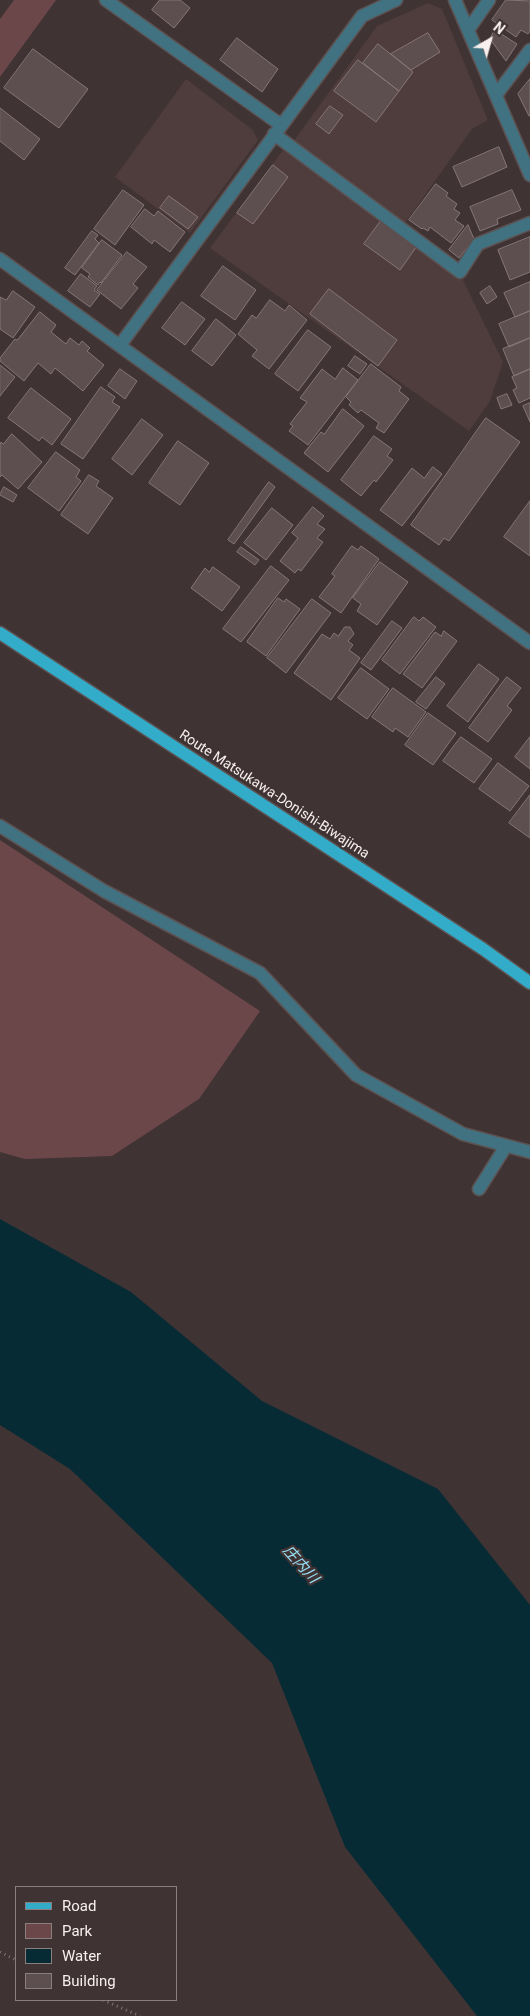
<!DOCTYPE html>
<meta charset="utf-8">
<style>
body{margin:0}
#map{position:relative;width:530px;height:2016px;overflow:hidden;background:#403333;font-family:Roboto,sans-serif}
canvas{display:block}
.legend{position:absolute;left:15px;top:1886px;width:162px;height:115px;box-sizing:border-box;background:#403333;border:1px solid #8a7e7e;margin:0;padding:6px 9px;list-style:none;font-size:15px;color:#f8efef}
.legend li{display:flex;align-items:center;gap:10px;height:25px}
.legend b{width:25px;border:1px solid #8a7e7e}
.north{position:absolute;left:465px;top:15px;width:50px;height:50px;-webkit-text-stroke:4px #403333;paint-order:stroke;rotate:38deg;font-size:14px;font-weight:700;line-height:20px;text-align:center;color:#f8efef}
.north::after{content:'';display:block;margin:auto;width:18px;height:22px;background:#f8efef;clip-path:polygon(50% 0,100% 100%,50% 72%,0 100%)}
</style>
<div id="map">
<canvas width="530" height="2016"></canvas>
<ul class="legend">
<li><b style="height:6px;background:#32acc9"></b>Road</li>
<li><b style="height:14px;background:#6c474a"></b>Park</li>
<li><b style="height:14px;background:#072b34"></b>Water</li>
<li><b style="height:14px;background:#5d4e4f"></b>Building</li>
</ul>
<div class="north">N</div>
</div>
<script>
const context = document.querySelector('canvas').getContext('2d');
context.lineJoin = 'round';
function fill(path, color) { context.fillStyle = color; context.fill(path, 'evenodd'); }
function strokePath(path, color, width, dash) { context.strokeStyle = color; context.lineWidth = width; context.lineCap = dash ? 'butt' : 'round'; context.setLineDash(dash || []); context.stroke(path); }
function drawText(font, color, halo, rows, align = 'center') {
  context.font = font + ' Roboto,"Noto Sans JP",sans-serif'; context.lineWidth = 4.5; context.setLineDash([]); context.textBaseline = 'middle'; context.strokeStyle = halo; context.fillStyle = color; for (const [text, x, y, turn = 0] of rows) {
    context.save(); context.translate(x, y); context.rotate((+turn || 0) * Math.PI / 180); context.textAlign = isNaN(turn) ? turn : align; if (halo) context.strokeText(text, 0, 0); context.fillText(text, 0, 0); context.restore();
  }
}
fill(new Path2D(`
 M428,3L442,9L488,120L472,129L403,226L293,142L377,26Z
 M186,79L253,130L258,140L190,233L115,177Z
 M283,150L461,276L503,362L490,401L469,431L210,248Z`), '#4f3c3d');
fill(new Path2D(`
 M14,0H56L0,77V19Z
 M0,840L260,1011L199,1099L112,1156L25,1159L0,1152Z`), '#6c474a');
fill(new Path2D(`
 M0,1219L131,1292L262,1401L438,1489L530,1605V2016H477L345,1847L272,1663L70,1469L0,1425Z`), '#072b34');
const building = new Path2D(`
 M160,0H180L190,8L174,28L152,10Z
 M506,0L530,1V31L528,34L521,30L516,37L492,20Z
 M495,30L517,44L506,61L490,39Z
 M428,33L440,52L411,70L391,54Z
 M237,38L278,69L262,92L220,60Z
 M378,44L413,72L399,91L363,63Z
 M33,49L88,89L59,128L4,88Z
 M358,60L399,91L376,122L334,91Z
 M530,79V116H529L518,94Z
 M330,106L343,115L329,134L316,124Z
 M0,108L40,139L24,160L0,141Z
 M499,147L507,167L462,187L453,167Z
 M273,165L288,177L253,224L237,213Z
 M436,184L448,193L446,196L457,204L454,209L460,213L455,220L464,226L451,243L430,227L428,231L423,228L422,229L409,220Z
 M123,190L144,205L115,245L94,229Z
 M512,190L521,210L497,219L498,224L480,231L470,207Z
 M169,196L198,217L188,229L160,208Z
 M145,209L154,216L158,211L185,232L170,252L154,240L152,244L131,227Z
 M381,221L417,246L400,270L364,244Z
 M468,225L474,239L459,258L449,250Z
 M92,231L98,235L95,239L99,243L75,275L65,268Z
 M530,237V272L510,280L498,250Z
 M102,240L122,255L101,283L100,282L98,285L88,277L90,274L82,268Z
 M127,252L147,267L133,284L138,288L121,309L97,290Z
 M223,266L256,290L235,320L201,296Z
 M81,274L97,286L94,290L100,294L90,307L68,291Z
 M530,282V311L515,317L504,293Z
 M490,286L497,297L487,304L480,293Z
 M329,289L397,340L378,366L310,314Z
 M13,291L35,307L13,338L0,329V297L6,300Z
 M270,300L285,311L289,305L307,320L269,369L252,356L257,350L238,334L252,315L256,318Z
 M182,302L205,319L185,345L162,328Z
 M530,311V338L509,347L499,324Z
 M40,312L56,325L51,332L66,344L70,338L79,345L82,341L90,348L87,351L104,365L83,391L55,368L51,374L38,363L24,381L0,361V358L15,339L17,340Z
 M216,319L236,335L212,366L192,351Z
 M308,330L331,347L298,391L275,374Z
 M530,338V369L514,376L503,349Z
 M355,356L367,364L360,374L348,366Z
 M371,364L401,387L399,391L409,399L384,433L376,428L379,423L361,410L358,413L349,405L351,402L346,397Z
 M0,365L15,377L0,396Z
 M343,368L358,380L308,445L289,431L293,426L290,424L307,402L300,398L322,369L335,379Z
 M120,369L137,381L125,399L108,386Z
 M530,369V398L519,403L513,390L517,388L512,377Z
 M101,387L115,397L112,402L120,407L83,459L61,444Z
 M31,388L71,419L52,445L42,437L39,441L8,418Z
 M507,394L512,405L501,409L497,398Z
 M530,403V422L523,406Z
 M343,409L364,426L328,472L304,453L321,432L324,434Z
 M486,418L520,442L449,541L444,538L439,545L411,525Z
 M142,419L163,435L132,475L112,459Z
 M12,434L42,462L18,489L2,475L0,477V444L1,442L3,444Z
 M374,436L392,449L387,456L393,460L376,482L374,480L361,496L341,480Z
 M178,441L209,463L180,505L149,483Z
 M56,452L80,470L76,477L81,481L59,511L28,488Z
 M433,467L442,474L402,526L380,510L412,468L424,478Z
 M89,475L99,481L96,486L113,498L88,534L61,515Z
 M269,482L275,487L234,544L228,540Z
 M4,487L17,495L13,502L0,495Z
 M530,501V556L504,537Z
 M313,507L324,516L317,524L325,529L317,538L323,542L301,571L298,569L295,573L280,561L298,538L292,533Z
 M272,508L293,525L266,560L244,543Z
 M352,546L358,550L361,546L379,559L341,613L319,597L335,576L332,574Z
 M241,547L259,560L255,565L237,552Z
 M380,562L408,582L377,625L357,611L361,604L353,598Z
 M271,566L289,580L241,642L223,629Z
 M213,567L240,587L222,611L191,588L205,568L209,572Z
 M278,598L284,602L286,599L300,609L266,656L247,642Z
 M312,599L331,613L286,673L267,658Z
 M414,617L419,621L423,617L436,627L400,674L382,660Z
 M392,621L402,628L371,670L361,663Z
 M345,627H350L354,634L348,641L353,645L349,650L360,658L331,700L294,673L322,634L330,639L334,633L338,636Z
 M444,631L457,641L422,688L403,674L435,632L441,636Z
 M479,664L499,679L468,722L447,706Z
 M361,668L389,689L367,719L338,698Z
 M436,677L445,684L426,709L416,702Z
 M507,677L521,688L507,706L512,710L488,742L469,728Z
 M393,688L426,712L408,737L395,728L393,732L372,717Z
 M428,713L456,733L433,765L405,745Z
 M461,737L492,759L474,783L443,761Z
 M530,737V769L515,757Z
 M498,763L529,786L510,811L479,789Z
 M530,795V838L509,823Z`);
fill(building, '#5d4e4f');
strokePath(building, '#867677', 1);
const minor = new Path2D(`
 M106,0L281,125
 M455,0L530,175
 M468,30L489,0
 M496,95L530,50
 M274,134L460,272L478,244L530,223
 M0,259L530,643
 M120,345L362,16L396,0
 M0,826L104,891L260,973L356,1075L463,1134L530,1152
 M479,1189L506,1146`);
const major = new Path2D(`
 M0,633L483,949L530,983`);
strokePath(minor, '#5d5151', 15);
strokePath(major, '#5d5151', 15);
strokePath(new Path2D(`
 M0,1952L16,1960
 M103,2000L140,2016`), '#807575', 3, [1, 4]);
strokePath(minor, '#407281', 12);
strokePath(major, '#32acc9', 12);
drawText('14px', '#f8efef', '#403333', [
 ["Route Matsukawa-Donishi-Biwajima",274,795,33]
]);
drawText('italic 15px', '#96e1f8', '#403333', [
 ["庄内川",300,1565,48]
]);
</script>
